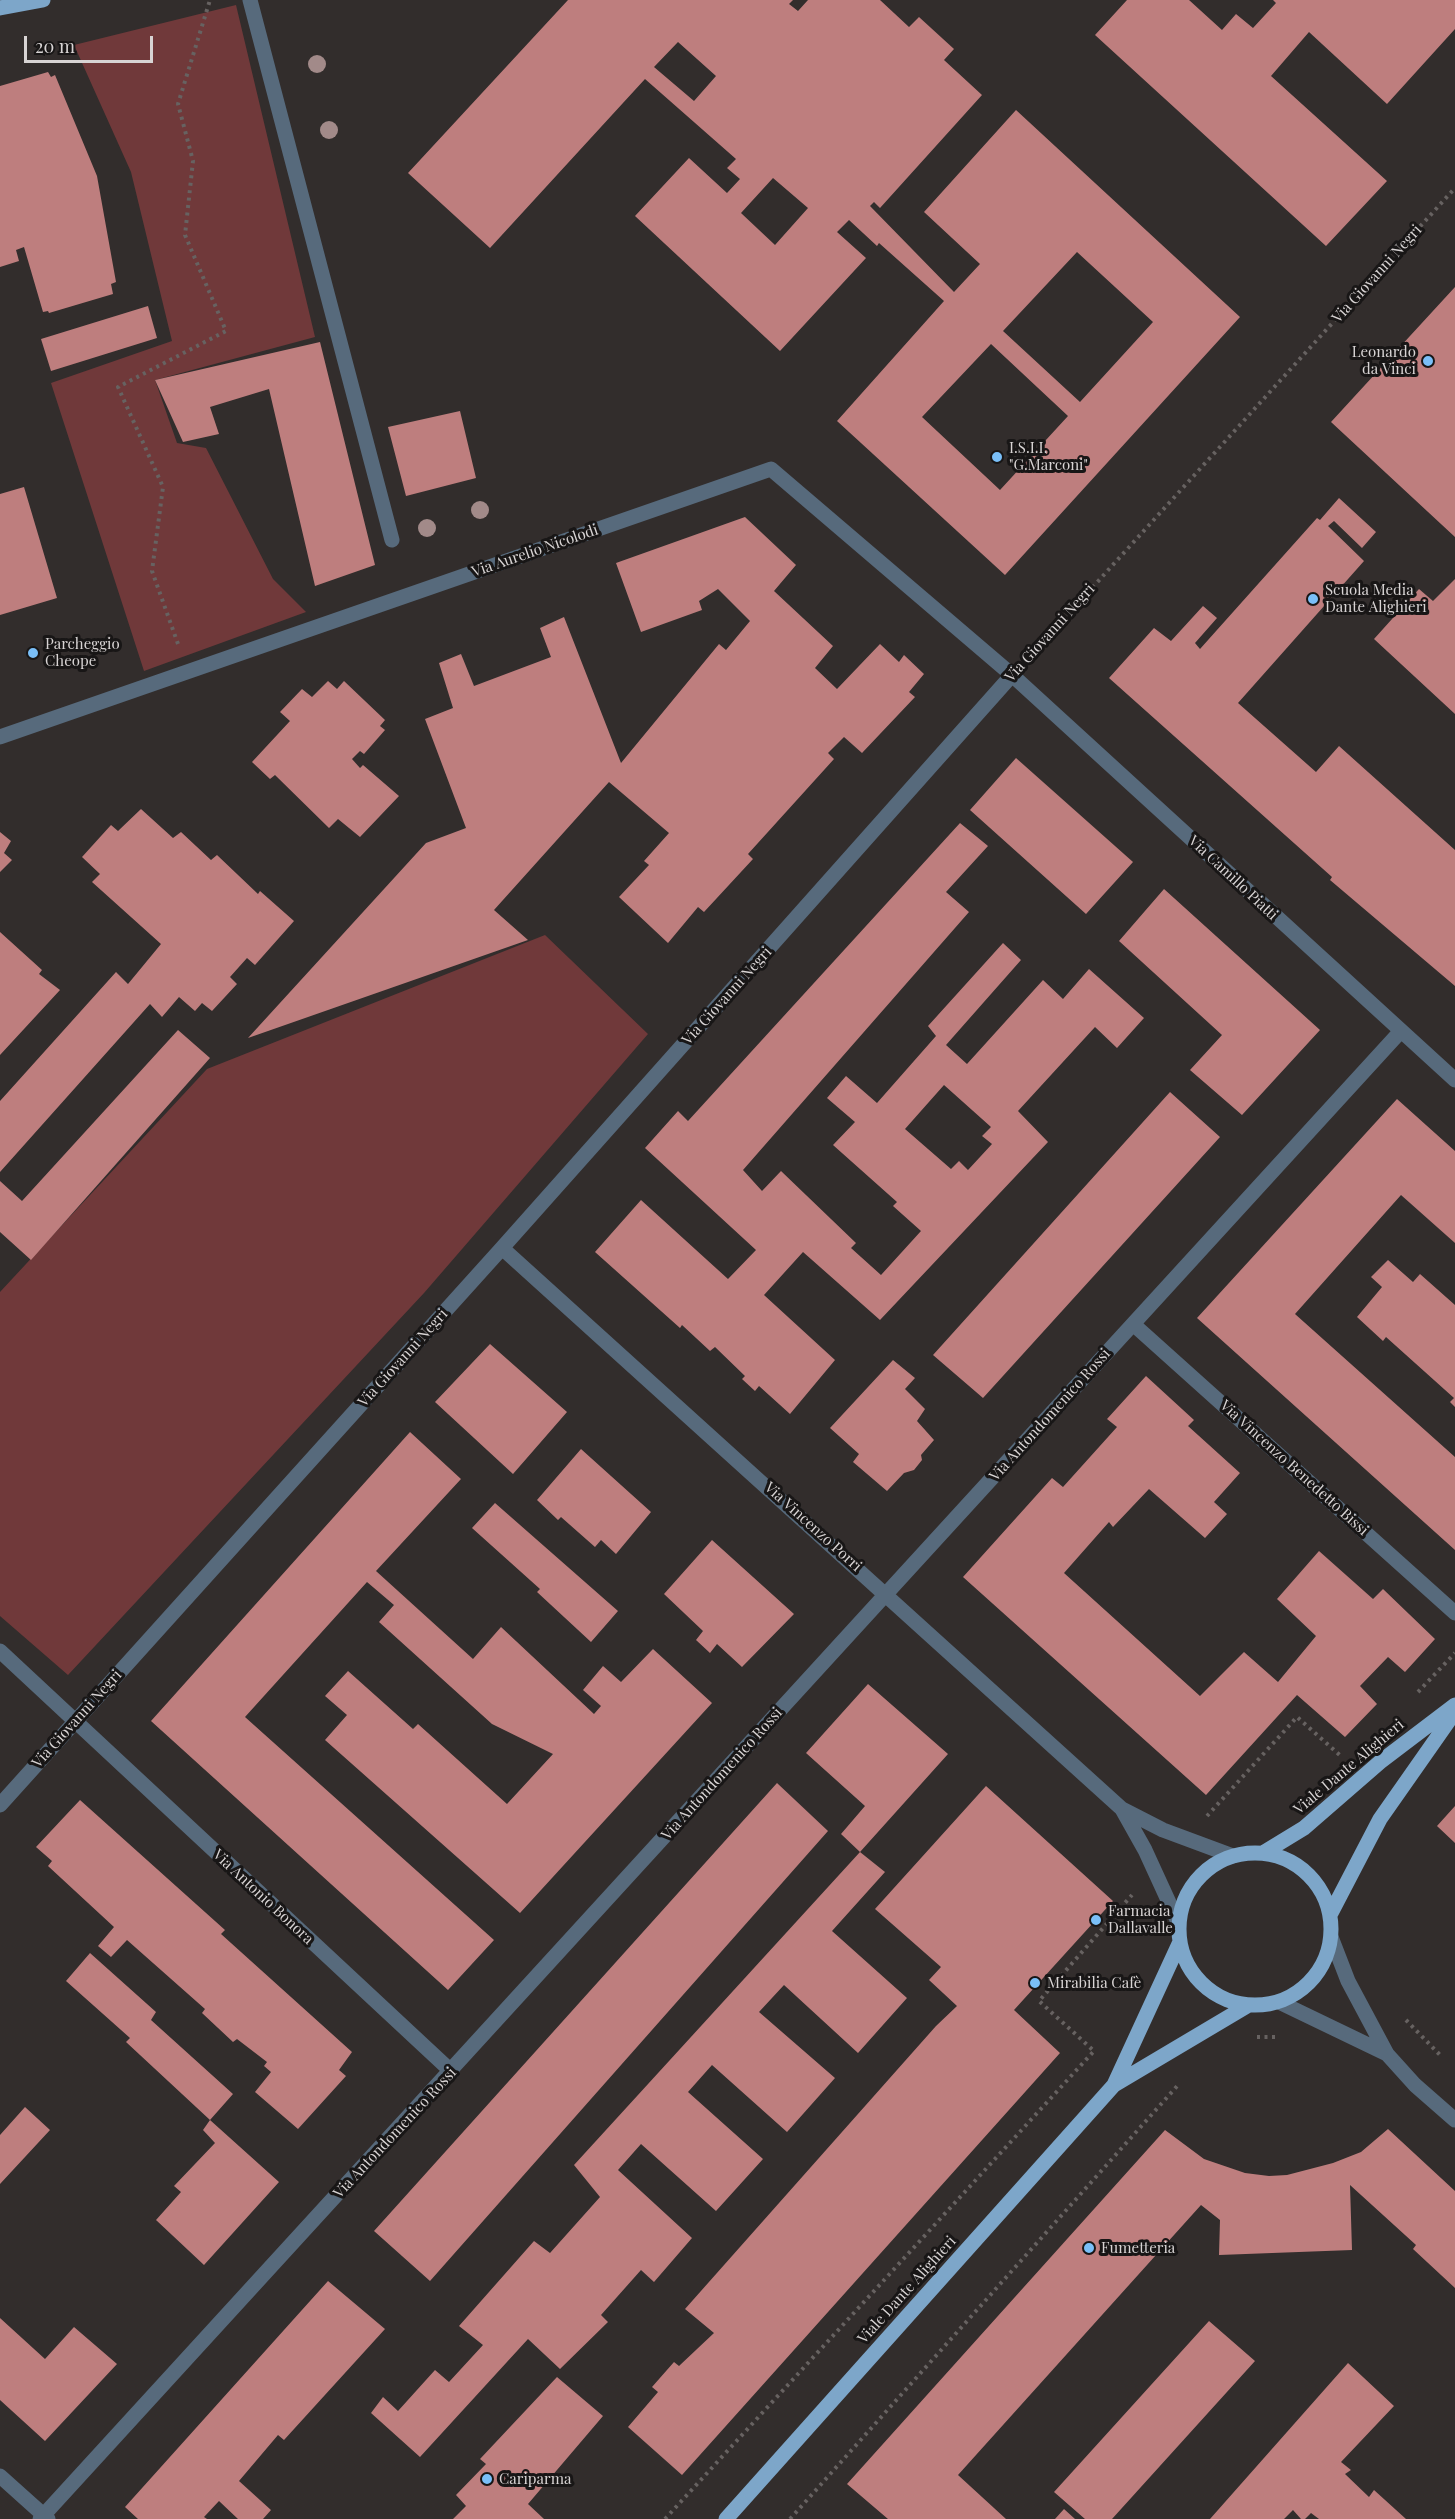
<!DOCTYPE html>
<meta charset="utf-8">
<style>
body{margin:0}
#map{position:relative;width:1455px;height:2519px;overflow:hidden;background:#322d2c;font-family:"Playfair Display",serif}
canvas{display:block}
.scale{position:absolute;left:24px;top:36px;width:129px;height:27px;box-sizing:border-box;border:3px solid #d8d4d4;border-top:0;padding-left:8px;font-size:18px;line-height:21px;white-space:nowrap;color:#d8d4d4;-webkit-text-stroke:4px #181616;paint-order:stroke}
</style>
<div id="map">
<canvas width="1455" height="2519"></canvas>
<div class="scale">20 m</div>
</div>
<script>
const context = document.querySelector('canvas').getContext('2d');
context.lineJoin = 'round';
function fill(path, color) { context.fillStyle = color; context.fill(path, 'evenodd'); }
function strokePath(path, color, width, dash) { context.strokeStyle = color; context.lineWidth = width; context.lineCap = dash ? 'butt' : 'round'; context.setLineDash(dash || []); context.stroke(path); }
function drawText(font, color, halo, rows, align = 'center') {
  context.font = font + ' "Playfair Display",serif'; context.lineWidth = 6; context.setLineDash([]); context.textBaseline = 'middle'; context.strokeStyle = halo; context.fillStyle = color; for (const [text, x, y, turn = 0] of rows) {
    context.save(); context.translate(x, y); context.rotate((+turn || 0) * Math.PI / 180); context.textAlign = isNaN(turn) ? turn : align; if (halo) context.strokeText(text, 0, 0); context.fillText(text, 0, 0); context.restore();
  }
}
fill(new Path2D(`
 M236,5L315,337L155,380L177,443L206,448L273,579L306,612L144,671L51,383L172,341L131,172L74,45Z
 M545,935L648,1034L424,1293L68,1675L0,1616V1292L207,1069Z`), '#70393a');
fill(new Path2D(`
 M568,0H793L789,4L798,11L808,0H880L909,27L919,17L954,49L944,60L982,95L880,208L874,202L870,206L954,292L980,264L924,212L1016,110L1240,317L1005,575L837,421L944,301L879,243L877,246L849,220L837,232L866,258L780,351L635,216L689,158L727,193L740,179L727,168L736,159L645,79L490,248L408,173ZM678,42L716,76L694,101L654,67ZM773,178L808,208L775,245L741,213ZM1077,252L1153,322L1080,402L1003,331ZM991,344L1068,416L1000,490L922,417Z
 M1127,0H1189L1222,30L1236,14L1253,28L1276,3L1273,0H1455V29L1387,104L1309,32L1271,76L1387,181L1326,246L1095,35Z
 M48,72L51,77L55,75L97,176L116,282L111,284L113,294L49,313L48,311L43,312L24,247L16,250L19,261L0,267V86Z
 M1455,287V537L1331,422Z
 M148,306L157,338L51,371L41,339Z
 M320,342L375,565L315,586L269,389L210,407L219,434L183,442L155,380Z
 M460,411L476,478L406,496L388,427Z
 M24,487L57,598L0,615V494Z
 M1339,498L1376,532L1362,548L1334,521L1328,526L1364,561L1238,703L1316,772L1339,746L1455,850V986L1330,880L1332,877L1109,678L1154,628L1171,641L1203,606L1217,618L1195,643L1200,649L1317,518L1320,520Z
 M745,517L796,565L774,591L833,646L815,668L837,689L880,644L899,662L904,655L924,674L909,692L915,697L862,753L844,737L828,753L834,759L748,854L753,859L704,912L698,907L668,943L619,897L649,865L644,861L669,833L609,782L494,910L528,940L248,1038L426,843L466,828L425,719L453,708L439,663L461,654L474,686L551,657L540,628L564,617L621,763L719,644L726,650L750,621L718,589L699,601L702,610L641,632L616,563Z
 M1455,579V714L1374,639L1419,589L1433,601Z
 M328,681L337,689L344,681L385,720L380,726L385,730L364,754L360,751L352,759L360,768L363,765L399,796L360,837L338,819L329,828L275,775L270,779L252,762L290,721L280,712L302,689L312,697Z
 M1016,758L1133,862L1086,914L970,810Z
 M141,809L173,838L181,832L211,860L217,855L258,894L260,891L294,921L255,965L247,958L230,977L237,984L212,1011L202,1003L195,1011L179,997L162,1017L150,1004L0,1172V1101L116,972L128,984L161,944L92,882L100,874L82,857L111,825L118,831Z
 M960,823L988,846L946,892L969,912L743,1170L762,1191L781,1171L856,1243L851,1248L881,1275L921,1231L893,1206L897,1202L833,1145L855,1122L827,1098L846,1076L877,1103L936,1036L928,1026L1003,943L1021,960L946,1045L967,1064L1043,980L1063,999L1089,969L1144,1018L1117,1048L1095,1027L1018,1111L1048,1142L880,1320L803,1252L764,1295L835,1360L790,1414L759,1386L755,1391L742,1379L745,1376L715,1347L710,1351L682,1325L680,1328L595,1252L641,1200L728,1279L756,1250L645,1148L678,1111L688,1121ZM944,1085L991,1127L982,1136L992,1144L968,1170L959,1161L951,1169L905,1129Z
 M0,832L11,841L4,853L12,860L0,872Z
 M1164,889L1320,1030L1242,1115L1190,1070L1222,1035L1119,941Z
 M0,932L42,970L39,974L60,990L0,1055Z
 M178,1030L210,1058L31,1260L0,1232V1181L22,1201Z
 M1170,1092L1220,1137L983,1398L933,1355Z
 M1397,1099L1455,1151V1243L1401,1195L1295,1314L1455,1457V1550L1197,1318Z
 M1388,1260L1413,1282L1420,1274L1455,1305V1407L1450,1402L1454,1398L1386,1337L1383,1341L1357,1317L1382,1287L1371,1277Z
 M490,1344L567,1412L513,1474L435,1402Z
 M893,1360L915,1378L905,1389L925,1409L917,1421L934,1440L921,1455L922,1460L914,1470L904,1473L887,1491L853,1462L859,1454L830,1428Z
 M1146,1376L1194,1420L1188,1426L1240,1473L1214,1502L1227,1514L1205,1538L1149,1489L1113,1527L1109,1522L1064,1573L1200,1696L1244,1652L1278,1682L1316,1636L1277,1599L1319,1551L1373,1599L1383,1589L1435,1639L1405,1672L1388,1657L1360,1686L1377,1704L1345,1737L1297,1695L1206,1795L963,1577L1052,1478L1063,1487L1117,1427L1107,1419Z
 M410,1432L461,1479L376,1571L473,1659L501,1627L594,1714L601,1706L583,1690L603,1666L621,1682L653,1649L712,1703L520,1913L325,1740L347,1715L325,1696L348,1671L413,1729L418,1724L507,1804L553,1754L492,1724L379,1622L394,1605L367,1582L245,1717L494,1940L448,1990L151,1721Z
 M581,1449L651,1512L616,1554L601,1540L595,1547L561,1517L558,1520L537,1500Z
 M495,1503L618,1611L591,1642L537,1592L540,1589L472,1528Z
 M712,1540L794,1614L742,1667L717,1644L710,1653L696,1640L703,1631L664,1594Z
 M868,1684L948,1754L860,1852L841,1834L865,1806L806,1753Z
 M777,1783L828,1831L430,2281L374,2231Z
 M986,1786L1113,1901L1014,2010L1060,2053L682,2475L628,2427L658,2392L652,2387L674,2362L679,2366L714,2333L685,2309L936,2026L957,2006L929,1980L941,1967L875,1909Z
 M80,1800L225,1930L221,1934L352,2052L339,2070L346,2076L298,2129L255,2092L271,2072L264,2066L267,2062L237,2039L233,2042L202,2013L205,2009L127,1940L111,1957L98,1946L114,1927L48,1866L52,1861L36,1847Z
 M1455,1806V1843L1437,1826Z
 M860,1852L885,1872L832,1931L907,1998L858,2053L784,1985L759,2012L835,2078L787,2132L712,2065L688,2092L763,2159L716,2211L641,2144L618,2170L692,2238L654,2282L641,2270L601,2315L608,2322L560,2369L528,2339L420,2457L371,2413L383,2397L398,2411L435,2370L449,2382L483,2345L459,2326L534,2241L550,2253L600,2197L574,2165Z
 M90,1953L156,2012L151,2020L233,2094L210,2120L126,2042L130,2038L66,1981Z
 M25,2107L50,2130L0,2184V2135Z
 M210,2120L279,2182L204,2265L156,2220L181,2192L174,2186L215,2143L203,2130Z
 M1388,2129L1455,2191V2288L1413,2249L1416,2245L1350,2185L1352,2250L1219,2255L1220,2220L1201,2205L958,2475L1006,2519H888L847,2484L1165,2130L1204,2159L1245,2173L1269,2176L1287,2175L1333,2163L1361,2152Z
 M328,2281L385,2329L284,2440L278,2435L239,2481L271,2510L263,2519H238L219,2501L204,2517L207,2519H138L125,2507Z
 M0,2318L45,2359L74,2327L117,2364L45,2441L0,2400Z
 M1209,2321L1255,2361L1112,2519H1085L1054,2492Z
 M1348,2363L1394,2406L1341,2462L1351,2470L1345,2474L1369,2497L1374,2490L1406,2519H1319L1311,2513L1305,2519H1301L1293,2510L1284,2519H1210Z
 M557,2377L603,2416L528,2504L544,2519H453L466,2506L456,2495L486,2464L480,2459Z
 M1064,2509L1075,2519H1055Z`), '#be7e7e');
strokePath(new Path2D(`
 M178,644L152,571L163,487L118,387L226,331L185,235L193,161L178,104L210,0
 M1032,654L1455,188
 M1418,1692L1455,1653
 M1207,1816L1297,1717L1342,1757
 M1406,2020L1441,2056
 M1257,2037H1276
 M665,2519L1094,2051L1039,2001L1132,1895
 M790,2519L1179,2084`), '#676261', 4, [3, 4.5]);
strokePath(new Path2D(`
 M250,0L392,540
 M0,737L771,469L1012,675L1455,1080
 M502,1248L1122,1809L1163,1830L1233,1856
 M1133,1324L1455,1613
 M0,1651L452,2072
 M0,1805L502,1248L1012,675
 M1122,1809L1145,1850L1178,1922
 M1331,1937L1348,1981L1387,2054L1415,2085L1455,2120
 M1279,2002L1387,2054
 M0,2476L48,2519
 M40,2519L1400,1032`), '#576a7c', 15);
strokePath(new Path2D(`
 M0,8L43,0
 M1179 1929a76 76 0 1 1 152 0a76 76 0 1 1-152 0Z
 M1263,1853L1304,1828L1380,1762L1455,1705
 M1330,1915L1380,1819L1455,1712
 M1114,2085L1179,1944
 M726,2519L1114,2085L1247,2006`), '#7da6c9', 15);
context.fillStyle = '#a28a89';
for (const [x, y] of [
 [317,64],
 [329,130],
 [480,510],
 [427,528]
]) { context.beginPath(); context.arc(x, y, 9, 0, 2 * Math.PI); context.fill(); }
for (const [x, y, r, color] of [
 [1428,361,6,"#7abff8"],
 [997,457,6,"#7abff8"],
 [1313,599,6,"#7abff8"],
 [33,653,6,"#7abff8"],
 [1096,1920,6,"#7abff8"],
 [1035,1983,6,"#7abff8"],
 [1089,2248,6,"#7abff8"],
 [487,2479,6,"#7abff8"]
]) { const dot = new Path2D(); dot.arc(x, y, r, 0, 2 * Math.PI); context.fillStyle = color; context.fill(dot); strokePath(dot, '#181616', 2); }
drawText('15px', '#d8d4d4', '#181616', [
 ["Via Giovanni Negri",1377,274,-48],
 ["Via Aurelio Nicolodi",535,551,-19],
 ["Via Giovanni Negri",1050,633,-48],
 ["Via Camillo Piatti",1233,878,43],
 ["Via Giovanni Negri",727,996,-48],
 ["Via Giovanni Negri",403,1358,-48],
 ["Via Antondomenico Rossi",1050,1415,-48],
 ["Via Vincenzo Benedetto Bissi",1294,1468,42],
 ["Via Vincenzo Porri",813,1527,42],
 ["Via Giovanni Negri",77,1719,-48],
 ["Viale Dante Alighieri",1349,1767,-40],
 ["Via Antondomenico Rossi",722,1774,-48],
 ["Via Antonio Bonora",263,1897,43],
 ["Via Antondomenico Rossi",395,2133,-47],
 ["Viale Dante Alighieri",907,2290,-48]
]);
drawText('15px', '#d8d4d4', '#181616', [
 ["Leonardo",1416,352,"right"],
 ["da Vinci",1416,369,"right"],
 ["I.S.I.I.",1009,448],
 ["\"G.Marconi\"",1009,465],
 ["Scuola Media",1325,590],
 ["Dante Alighieri",1325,607],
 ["Parcheggio",45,644],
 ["Cheope",45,661],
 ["Farmacia",1108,1911],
 ["Dallavalle",1108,1928],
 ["Mirabilia Cafè",1047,1983],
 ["Fumetteria",1101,2248],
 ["Cariparma",499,2479]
], 'left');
</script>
